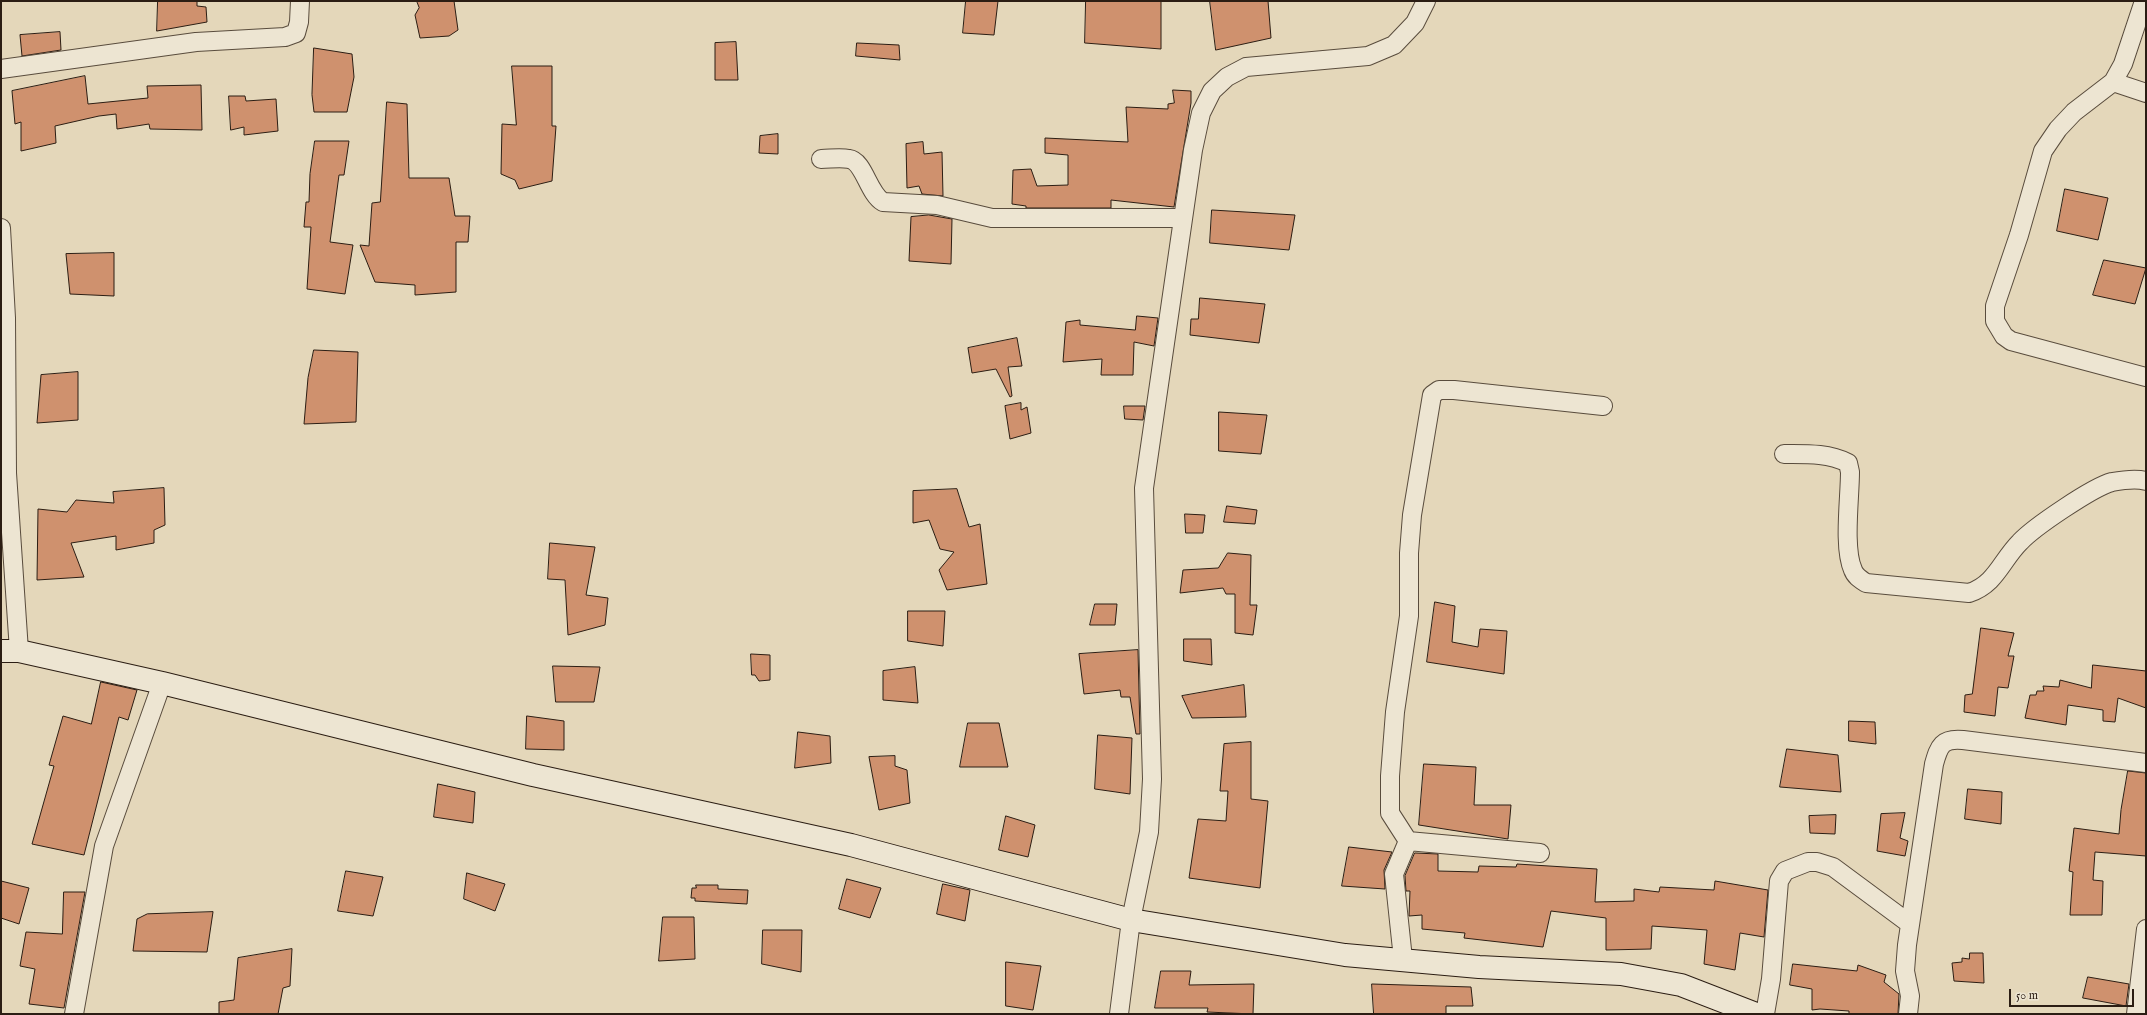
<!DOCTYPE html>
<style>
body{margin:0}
#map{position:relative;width:2147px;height:1015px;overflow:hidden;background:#e4d7ba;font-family:"IM FELL English",serif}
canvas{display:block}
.frame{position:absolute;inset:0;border:2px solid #2b1d13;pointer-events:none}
.scale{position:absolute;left:2009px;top:989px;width:125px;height:18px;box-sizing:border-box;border:2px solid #2b1d13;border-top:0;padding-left:5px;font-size:12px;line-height:14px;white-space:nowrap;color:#2b1d13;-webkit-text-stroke:3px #ede5d2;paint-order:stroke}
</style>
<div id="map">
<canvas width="2147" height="1015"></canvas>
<div class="frame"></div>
<div class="scale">50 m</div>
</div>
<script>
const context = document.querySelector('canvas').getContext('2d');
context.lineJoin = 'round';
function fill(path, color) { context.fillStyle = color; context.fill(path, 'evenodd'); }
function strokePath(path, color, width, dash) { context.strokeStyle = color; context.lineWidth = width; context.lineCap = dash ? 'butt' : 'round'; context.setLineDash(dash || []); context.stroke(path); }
const building = new Path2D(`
 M158,1H197V6L206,7L207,22L157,31Z
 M417,1H454L458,30L449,36L420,38L415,15L419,8Z
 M966,1H998L994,35L963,33Z
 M1086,1H1161V49L1085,43Z
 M1210,1H1268L1271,38L1216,50Z
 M60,32L61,50L22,56L20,35Z
 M736,42L738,80H715V43Z
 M857,43L899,45L900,60L856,56Z
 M314,48L352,54L354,77L347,112H314L312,95Z
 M512,66H552V126H556L552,181L519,189L515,180L501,174L502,124L516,125Z
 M85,76L88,104L148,98L147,86L201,85L202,130L150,129L149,124L117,129L116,114L99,116L55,126L56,143L21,151V122L15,124L12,91Z
 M1173,90L1191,91V103L1174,207L1111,200V208H1026V206L1012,204L1013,170L1031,169L1037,186L1068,185V155L1045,153V138L1128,142L1126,107L1168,109V104L1174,103Z
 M229,96H245L246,101L276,99L278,131L244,135V127L231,130Z
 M387,102L407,104L409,178H449L455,216H470L468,242H456V292L415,295V285L375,282L360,245L369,246L372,203L380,202Z
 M778,134V154L759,153L760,136Z
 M315,141H349L344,175H339L330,242L353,245L345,294L307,289L311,227H304L306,202H309L310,174Z
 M923,142L924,154L942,152L943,196L922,194L919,186L907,188L906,144Z
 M2065,189L2108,198L2098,240L2057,231Z
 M1212,210L1295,215L1289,250L1210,243Z
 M929,215L952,219L951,264L909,261L911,217Z
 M114,253V296L70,294L66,254Z
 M2104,260L2146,268L2135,304L2093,295Z
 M1200,298L1265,304L1259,343L1190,335L1191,319H1198Z
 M1137,316L1158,318L1154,346L1134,342L1133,375H1101L1102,359L1063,362L1066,322L1080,320V325L1135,330Z
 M1017,338L1022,366L1008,367L1012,396L1010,397L996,369L972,373L968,348Z
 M314,350L358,352L356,422L304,424L308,378Z
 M78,372V420L37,423L41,375Z
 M1021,403V410L1027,407L1031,433L1010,439L1005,406Z
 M1124,406H1145L1143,420L1125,419Z
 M1219,412L1267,415L1261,454L1219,451Z
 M164,488L165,525L154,530V543L116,550V536L71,543L84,577L37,580L38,509L67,512L76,500L114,503L113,492Z
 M957,489L969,527L980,524L987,584L947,590L939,570L954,552L940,549L929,520L913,523V491Z
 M1227,506L1257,510L1255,524L1224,522Z
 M1185,514L1205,515L1203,533H1186Z
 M550,543L595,547L586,595L608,598L605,625L568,635L565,580L548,579Z
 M1228,553L1251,555L1250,605H1257L1253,635L1235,633V594H1226L1223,588L1180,593L1183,570L1218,568Z
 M1435,602L1455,606L1452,642L1478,647L1480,629L1507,631L1504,674L1427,662Z
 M1095,604H1117L1115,625H1090Z
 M908,611H945L943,646L908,641Z
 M1981,628L2014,633L2008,656H2014L2008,688L1998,687L1995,716L1964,712L1965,695L1972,694Z
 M1184,639H1211L1212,665L1184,661Z
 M1138,650L1140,734H1136L1130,697H1121L1120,690L1084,694L1079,654Z
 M751,654L770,655V680L759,681L755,675H752Z
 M2093,665L2146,671V708L2118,698L2115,722L2103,721V710L2068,705L2066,725L2025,718L2030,695H2036L2037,691H2044L2043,686L2059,687L2060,680L2091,688Z
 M553,666L600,667L594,702H556Z
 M915,667L918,703L883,700V671Z
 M101,682L137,690L128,720L119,717L84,855L32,844L54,766L49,765L63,716L91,724Z
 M1244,685L1246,717L1192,718L1182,696Z
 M527,716L564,721V750L526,749Z
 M1849,721L1875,722L1876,744L1849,741Z
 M968,723H999L1008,767H960Z
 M798,732L830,736L831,763L795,768Z
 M1098,735L1132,738L1130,794L1095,789Z
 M1251,742V799L1268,801L1260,888L1189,878L1198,819L1226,821L1228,791H1220L1224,744Z
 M1787,749L1838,755L1841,792L1780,787Z
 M895,756V766L907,770L910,803L879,810L869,757Z
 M1424,764L1476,767L1474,805H1511L1508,839L1419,825Z
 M2128,771L2146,773V856L2095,852L2093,880L2103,881L2102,915H2070L2073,872L2069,871L2074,828L2119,834L2121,810Z
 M438,784L475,792L473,823L434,817Z
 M1968,789L2002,792L2001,824L1965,819Z
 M1905,813L1900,838L1908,841L1905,856L1877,851L1881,814Z
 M1836,815L1835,834L1810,833L1809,816Z
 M1006,816L1035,825L1028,857L999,850Z
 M1349,847L1392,852L1384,870L1385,889L1342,886Z
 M1415,853L1438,854V871L1478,872L1479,866L1516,867L1517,864L1597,869L1595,902L1634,901V889L1659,892L1660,887L1714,890L1715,881L1768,890L1764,937L1740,933L1735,970L1704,964L1707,930L1652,926L1651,949L1606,950V918L1551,911L1543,947L1464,938L1465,933L1422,929V915L1409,916L1410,891H1406L1405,876Z
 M346,871L383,877L373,916L338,911Z
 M467,873L505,884L495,911L464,899Z
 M847,879L881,888L870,918L839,909Z
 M1,881L29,888L19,924L1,918Z
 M943,884L970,890L965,921L937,914Z
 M696,885H718V889L748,890L747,904L695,901V898H691L692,888H696Z
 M64,892H85L64,1008L29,1004L35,969L20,966L26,932L62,934Z
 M213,912L207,952L133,951L137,919L147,914Z
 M663,917H694L695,959L659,961Z
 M763,930H802L801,972L762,964Z
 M292,949L290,986L283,988L278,1014H219V1002L234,1000L238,958Z
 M1970,953H1983L1984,983L1954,981L1952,963L1962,962V958L1969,959Z
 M1006,962L1041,966L1033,1010L1006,1006Z
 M1793,964L1857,971L1858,965L1886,975L1884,982L1899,994L1898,1014H1849V1011L1820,1009L1812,1010V989L1790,985Z
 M1161,971H1191L1189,985L1254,984L1253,1014L1207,1012L1208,1008H1155Z
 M2088,977L2129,984L2126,1006L2083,998Z
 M1372,984L1471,987L1473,1006H1446V1014H1374Z`);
fill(building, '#cf916e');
strokePath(building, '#2b1d13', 1);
const street = new Path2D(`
 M2144,1L2123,64L2113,82L2074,112L2058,129L2043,151L2019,235L1995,306V321L2004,336L2011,341L2146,377
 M1,69L196,42L285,37L296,33L299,22L300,1
 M2113,82L2146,93
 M821,159C830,159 840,157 849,159C864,161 868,193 883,202L937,205L992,218H1183
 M1,228L6,318L7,473L19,651
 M1784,454C1807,454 1828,453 1848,463L1850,472C1850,498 1843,548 1853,570C1855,576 1860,579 1866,583L1969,593C1996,584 2001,561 2020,542C2034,527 2093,487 2112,482C2123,480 2136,478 2146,481
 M1408,841L1540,853
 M1403,959L1394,874L1408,841L1390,813V776L1395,712L1409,616V553L1412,515L1432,395L1439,390H1454L1603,406
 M74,1014L104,846L162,683
 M1119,1014L1131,920L1149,832L1152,779L1144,488L1193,150L1201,113L1212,91L1227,77L1246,67L1368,56L1394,45L1415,23L1426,1
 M1765,1014L1771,979L1779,881L1785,871L1808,862H1817L1833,867L1910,924
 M1908,1014L1910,996L1905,971L1907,945L1934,764C1939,746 1942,738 1963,740L2146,763
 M2136,1014L2146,929`);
const secondary = new Path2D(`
 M1,651H19L162,683L533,775L851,845L1131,920L1345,955L1479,967L1621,974L1681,985L1756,1014`);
strokePath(street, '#594c3d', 20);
strokePath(secondary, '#2b1d13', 24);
strokePath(street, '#ede5d2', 18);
strokePath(secondary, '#ede5d2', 22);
</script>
